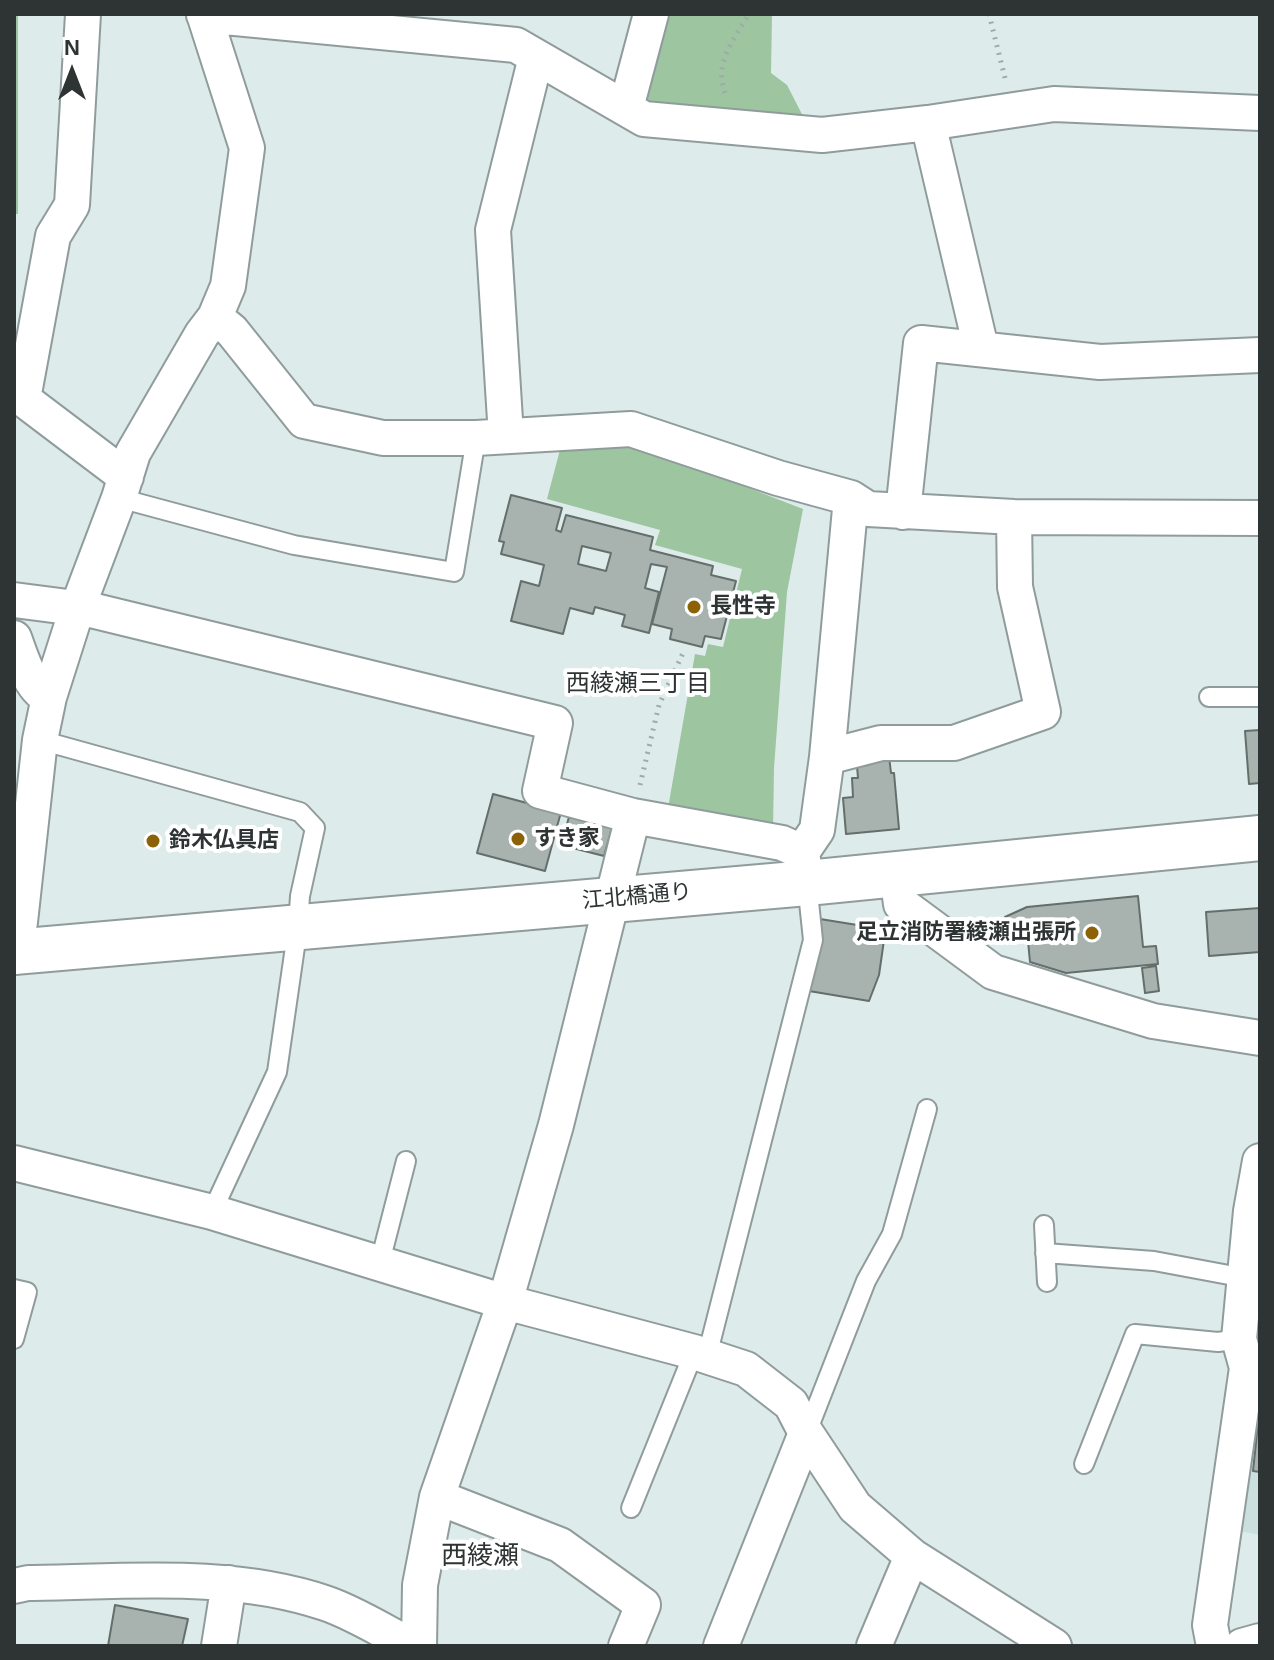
<!DOCTYPE html>
<meta charset="utf-8">
<style>
body{margin:0}
#map{position:relative;width:1274px;height:1660px;overflow:hidden;background:#deebeb;font-family:Arial,sans-serif}
canvas{display:block}
.frame{position:absolute;inset:0;border:16px solid #2e3333;pointer-events:none}
.north{position:absolute;left:32px;top:32px;width:80px;height:80px;-webkit-text-stroke:6px #fff;paint-order:stroke;rotate:0deg;font-size:22px;font-weight:700;line-height:32px;text-align:center;color:#2e3333}
.north::after{content:'';display:block;margin:auto;width:28px;height:36px;background:#2e3333;clip-path:polygon(50% 0,100% 100%,50% 72%,0 100%)}
</style>
<div id="map">
<canvas width="1274" height="1660"></canvas>
<div class="frame"></div>
<div class="north">N</div>
</div>
<script>
const context = document.querySelector('canvas').getContext('2d');
context.lineJoin = 'round';
function fill(path, color) { context.fillStyle = color; context.fill(path, 'evenodd'); }
function strokePath(path, color, width, dash) { context.strokeStyle = color; context.lineWidth = width; context.lineCap = dash ? 'butt' : 'round'; context.setLineDash(dash || []); context.stroke(path); }
function drawText(font, color, halo, rows, align = 'center') {
  context.font = font + ' Arial,"Noto Sans JP",sans-serif'; context.lineWidth = 8; context.setLineDash([]); context.textBaseline = 'middle'; context.strokeStyle = halo; context.fillStyle = color; for (const [text, x, y, turn = 0] of rows) {
    context.save(); context.translate(x, y); context.rotate((+turn || 0) * Math.PI / 180); context.textAlign = isNaN(turn) ? turn : align; if (halo) context.strokeText(text, 0, 0); context.fillText(text, 0, 0); context.restore();
  }
}
fill(new Path2D(`
 M1260,1376V1535L1229,1529Z`), '#cadfde');
fill(new Path2D(`
 M14,14H18V214H14Z
 M654,14H772L771,73L787,85L808,126L630,105Z
 M622,444L674,459L803,509L787,592L774,768L773,830L668,808L695,654L705,656L708,644L723,647L742,569L655,545L660,530L547,499L561,446Z`), '#9cc5a0');
const building = new Path2D(`
 M511,495L562,508L556,530L561,532L566,515L653,537L650,550L713,566L711,575L736,581L721,639L705,636L702,647L670,639L672,629L652,624L667,567L651,564L645,588L659,592L649,633L622,626L625,615L595,607L593,614L570,608L563,634L511,621L521,581L539,586L544,565L501,554L504,542L499,541ZM582,546L611,553L606,571L578,564Z
 M1260,730V783L1249,784L1245,731Z
 M889,756L891,773H894L899,829L846,834L843,798L853,797L852,778H858L857,766L869,765L868,759Z
 M493,794L561,812L545,871L477,853Z
 M569,817L612,828L604,856L561,845Z
 M1138,896L1143,947L1156,946L1158,964L1066,973L1030,962L1028,941L1007,932L1005,917L1027,907Z
 M1260,908V952L1209,956L1206,912Z
 M820,919L876,928V931L885,933L879,975L869,1001L809,991Z
 M1156,966L1159,991L1145,993L1142,968Z
 M1260,1405V1472L1253,1471Z
 M115,1605L188,1619L182,1646H108Z`);
fill(building, '#a8b3af');
strokePath(building, '#646e6a', 2);
const lane = new Path2D(`
 M119,498L294,545L454,572L476,438
 M1209,697H1260
 M40,740L300,812L315,828L300,896L298,926L277,1072L212,1212
 M1044,1225L1047,1282
 M1045,1253L1154,1261L1245,1278
 M380,1262L406,1161
 M14,1289L27,1292L14,1339
 M707,1356L813,940L807,883
 M807,1432L866,1281L892,1234L927,1109
 M1084,1464L1135,1334L1218,1342L1239,1339
 M631,1508L694,1352`);
const street = new Path2D(`
 M83,14L72,205L53,236L23,399L126,477
 M204,15L516,45L644,119L822,135L928,123L1054,104L1260,113
 M626,108L651,14
 M928,123L981,348
 M215,317L232,331L304,421L383,438H476L631,429L778,478L851,498L868,509L1014,517L1260,518
 M506,436L493,230L536,57
 M903,512L921,343L1100,362L1260,355
 M14,600L91,610L555,723L540,791L633,816L782,843L802,852
 M14,638C21,656 30,690 49,697
 M827,757L881,743H954L1043,712L1015,587L1014,517
 M805,874L802,852L817,830L827,757L851,498
 M897,874L901,904L993,972L1153,1021L1260,1038
 M14,957L20,922L40,740L49,697L77,609L119,498L133,453L202,334L215,317L228,286L247,148L204,14
 M14,1163L212,1212L505,1302L694,1352L746,1369L791,1404L806,1433L855,1507L912,1556L1054,1646
 M437,1497L560,1545L643,1605L626,1646
 M14,1586L28,1583C126,1582 230,1571 325,1603C355,1613 384,1632 412,1646
 M219,1646L229,1583
 M419,1646L420,1585L437,1497L505,1302L556,1125L633,816
 M721,1646L806,1433
 M874,1646L912,1556
 M1214,1646L1210,1625L1247,1368L1239,1339L1251,1211L1260,1161
 M1242,1646L1260,1641`);
const secondary = new Path2D(`
 M14,952L807,883L1260,838`);
strokePath(lane, '#909c9c', 22);
strokePath(street, '#909c9c', 38);
strokePath(secondary, '#909c9c', 48);
strokePath(new Path2D(`
 M989,14L1005,78
 M725,93C714,62 733,41 749,14
 M640,785L659,705L683,653`), '#a0aaaa', 5, [2, 6]);
strokePath(lane, '#fff', 18);
strokePath(street, '#fff', 34);
strokePath(secondary, '#fff', 44);
for (const [x, y, r, color] of [
 [694,607,8,"#8d6207"],
 [518,839,8,"#8d6207"],
 [153,841,8,"#8d6207"],
 [1092,933,8,"#8d6207"]
]) { const dot = new Path2D(); dot.arc(x, y, r, 0, 2 * Math.PI); context.fillStyle = color; context.fill(dot); strokePath(dot, '#fff', 3); }
drawText('bold 22px', '#2e3333', '#fff', [
 ["長性寺",710,607],
 ["すき家",534,839],
 ["鈴木仏具店",169,841],
 ["足立消防署綾瀬出張所",1076,933,"right"]
], 'left');
drawText('22px', '#2e3333', '#fff', [
 ["江北橋通り",637,897,-5]
]);
drawText('24px', '#2e3333', '#fff', [
 ["西綾瀬三丁目",638,684]
]);
drawText('26px', '#2e3333', '#fff', [
 ["西綾瀬",480,1557]
]);
</script>
